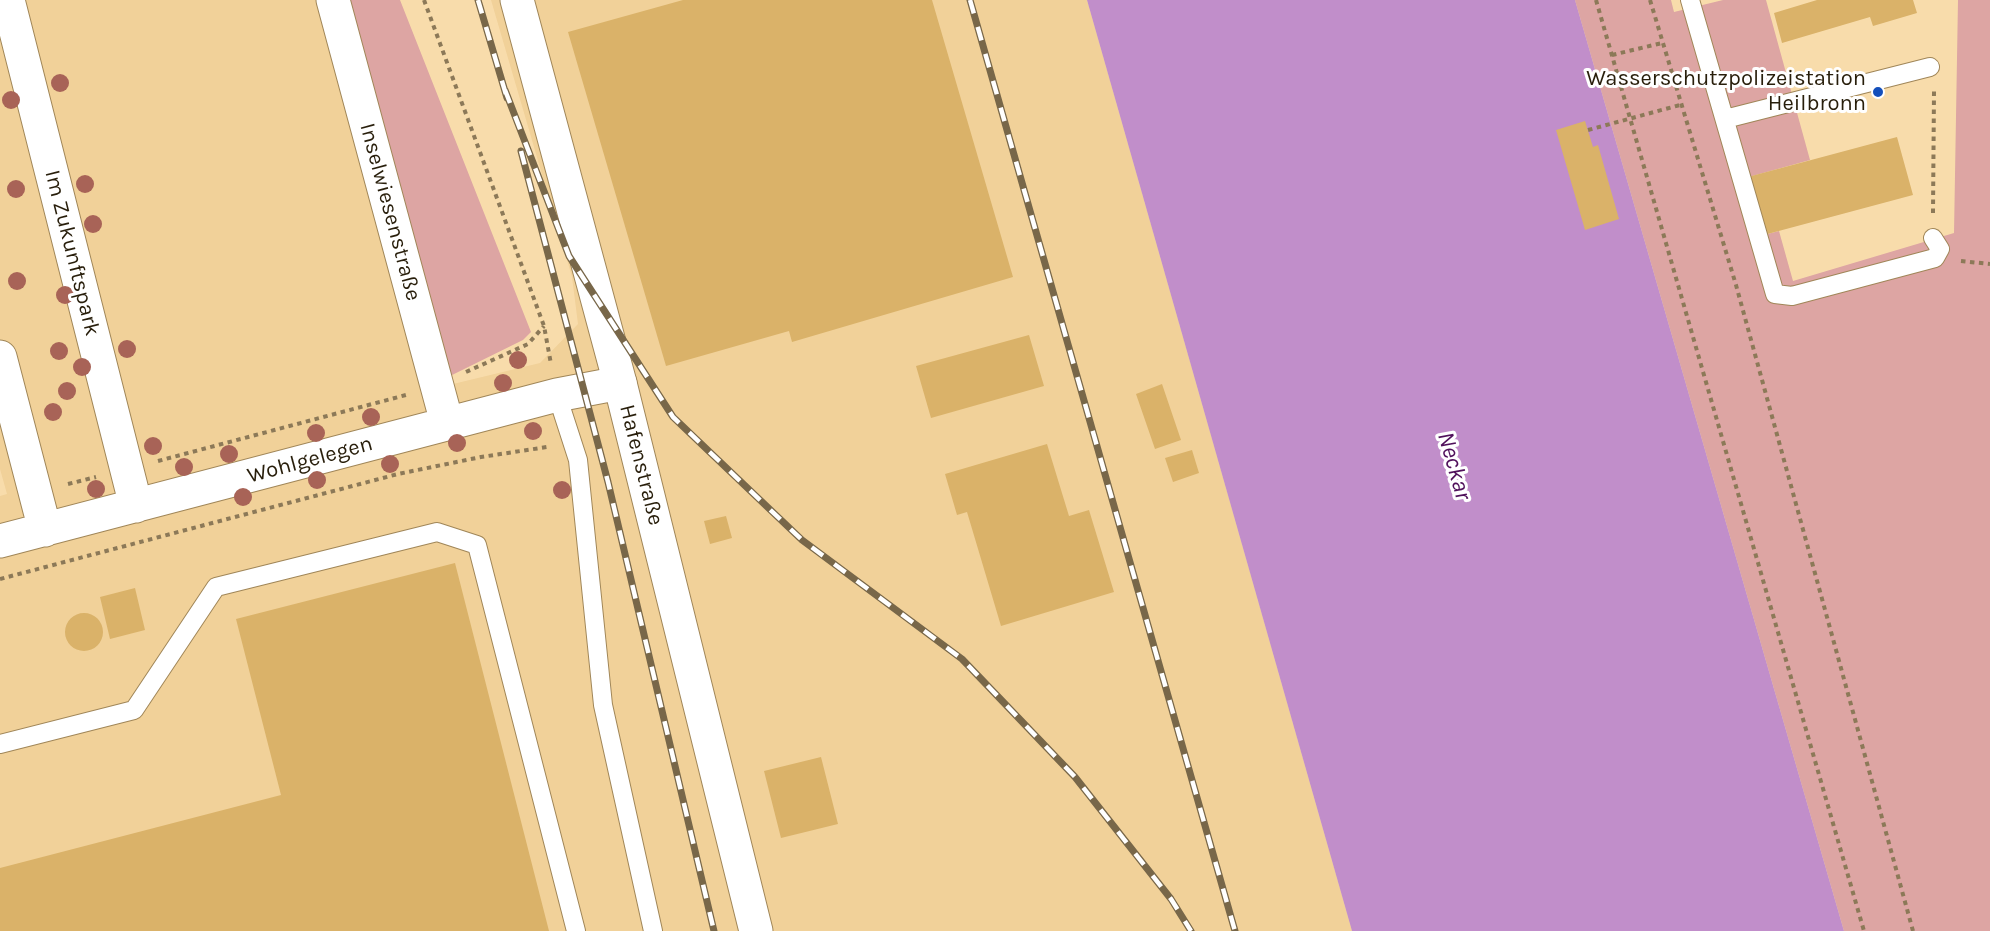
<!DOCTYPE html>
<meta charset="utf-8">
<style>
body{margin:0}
canvas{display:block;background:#f8dcab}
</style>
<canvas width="1990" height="931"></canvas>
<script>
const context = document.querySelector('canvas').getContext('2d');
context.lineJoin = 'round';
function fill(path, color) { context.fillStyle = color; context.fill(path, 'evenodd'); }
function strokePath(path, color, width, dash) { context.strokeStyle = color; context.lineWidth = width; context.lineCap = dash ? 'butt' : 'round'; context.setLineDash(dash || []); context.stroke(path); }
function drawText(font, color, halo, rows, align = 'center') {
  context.font = font + ' Karla,sans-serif'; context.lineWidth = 6; context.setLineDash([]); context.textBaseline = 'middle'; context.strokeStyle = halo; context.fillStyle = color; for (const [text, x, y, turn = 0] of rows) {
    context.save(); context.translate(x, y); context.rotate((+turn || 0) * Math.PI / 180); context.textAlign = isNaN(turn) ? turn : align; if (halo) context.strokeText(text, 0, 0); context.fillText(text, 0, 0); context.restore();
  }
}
fill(new Path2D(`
 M0,0H350L379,113L424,391L540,363L578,324L572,277L491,0H1087L1352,931H0V496L7,494L0,469Z`), '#f1d199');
fill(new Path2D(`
 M350,0H400L531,332L523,340L448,377Z
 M1575,0H1671L1674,12L1723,0H1766L1810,160L1745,178L1760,236L1779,231L1793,281L1954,233L1958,0H1990V931H1844Z`), '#dda5a3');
fill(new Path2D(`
 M1087,0H1575L1844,931H1352Z`), '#c18eca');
fill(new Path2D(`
 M683,0H932L1013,277L792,342L789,331L666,366L568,32Z
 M1817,0H1913L1917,13L1873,26L1870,17L1782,43L1774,13Z
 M1585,121L1593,147L1598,145L1619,219L1585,230L1556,130Z
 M1897,137L1913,195L1760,236L1744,178Z
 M1029,335L1044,386L931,418L916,366Z
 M1162,384L1181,440L1155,449L1136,394Z
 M1047,444L1069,516L1089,510L1114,592L1001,626L967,512L957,515L945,474Z
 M1192,450L1199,473L1173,482L1165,458Z
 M726,516L732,538L710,544L704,521Z
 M455,563L549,931H0V868L281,795L236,619Z
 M135,588L145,630L110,639L100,597Z
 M65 632a19 19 0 1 1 38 0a19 19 0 1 1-38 0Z
 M821,757L838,824L781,838L764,771Z`), '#dab269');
const service = new Path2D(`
 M1690,0L1775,294L1792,296L1935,258L1940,249L1933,238
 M1725,119L1930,67
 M557,395L578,460L603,705L653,931
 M0,744L134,710L216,587L437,532L477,545L576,931`);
const minor = new Path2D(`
 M8,0L136,506
 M333,0L447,423
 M0,357L45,530
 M0,541L557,395L620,383`);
const secondary = new Path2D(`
 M517,0L620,383L756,931`);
strokePath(service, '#a08658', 20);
strokePath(minor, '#a08658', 35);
strokePath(secondary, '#a08658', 35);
strokePath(new Path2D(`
 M424,0L544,326L551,364
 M1596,0L1864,931
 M1650,0L1736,285L1913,931
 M1612,55L1662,43
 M1933,213L1934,91
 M1961,261L1990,264
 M466,372L528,344L544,326
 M158,461L406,395
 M68,484L96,477
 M0,579L398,474L481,457L547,447`), '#8c7958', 4, [4.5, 4.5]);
strokePath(service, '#fff', 18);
strokePath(minor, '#fff', 33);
strokePath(secondary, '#fff', 33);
const rail = new Path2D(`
 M478,0L507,98
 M970,0L1235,931
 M505,90L569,256L673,417L802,540L962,659L1075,777L1171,899L1191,931
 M521,151L608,482L714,931`);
strokePath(rail, '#786749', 7);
strokePath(rail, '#fff', 4.5, [14]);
strokePath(new Path2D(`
 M1588,130L1680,105`), '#8c7958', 4, [4.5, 4.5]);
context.fillStyle = '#a86357';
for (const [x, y] of [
 [60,83],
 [11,100],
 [85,184],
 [16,189],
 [93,224],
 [17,281],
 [65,295],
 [127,349],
 [59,351],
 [518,360],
 [82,367],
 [503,383],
 [67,391],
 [53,412],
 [371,417],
 [533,431],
 [316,433],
 [457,443],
 [153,446],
 [229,454],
 [390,464],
 [184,467],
 [317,480],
 [96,489],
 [562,490],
 [243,497]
]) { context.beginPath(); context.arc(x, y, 9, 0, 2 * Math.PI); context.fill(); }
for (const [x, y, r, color] of [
 [1878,92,6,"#144fbb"]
]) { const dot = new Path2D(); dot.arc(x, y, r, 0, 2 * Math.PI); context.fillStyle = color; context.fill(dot); strokePath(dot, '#fff', 2); }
drawText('22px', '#281e0b', '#fff', [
 ["Wasserschutzpolizeistation",1866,79],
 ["Heilbronn",1866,104]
], 'right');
drawText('22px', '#281e0b', '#fff', [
 ["Inselwiesenstraße",390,212,75],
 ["Im Zukunftspark",72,253,76],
 ["Wohlgelegen",310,460,-15],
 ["Hafenstraße",641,465,76]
]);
drawText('italic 24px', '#50105b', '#fff', [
 ["Neckar",1454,466,74]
]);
</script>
